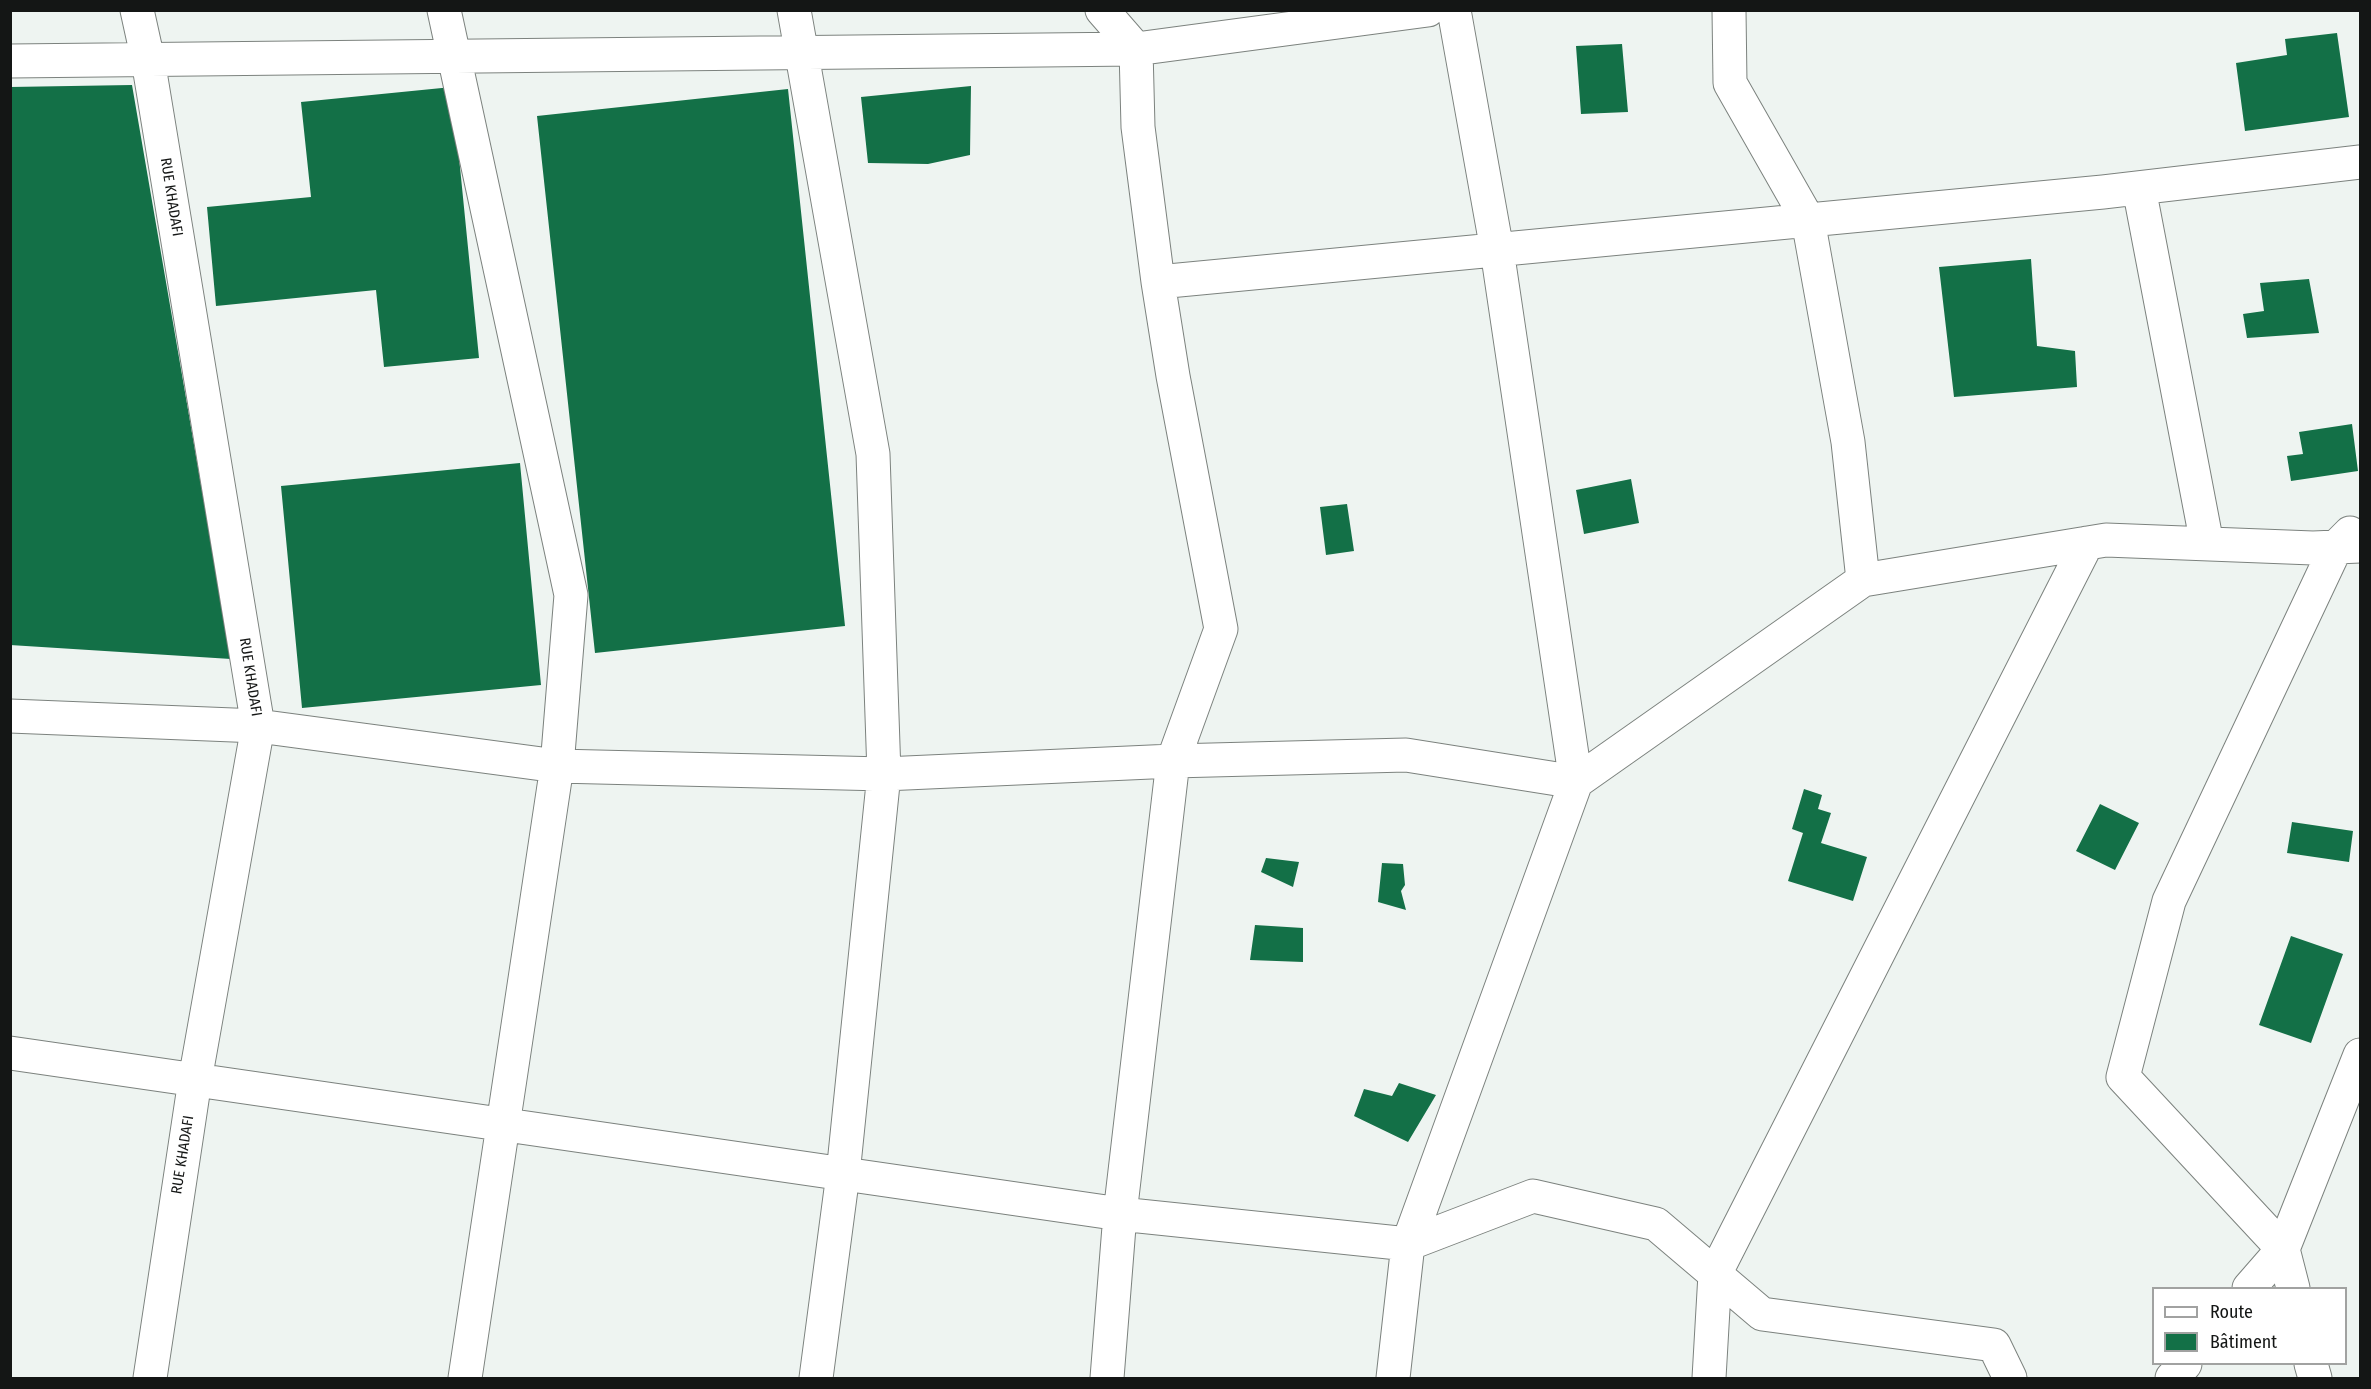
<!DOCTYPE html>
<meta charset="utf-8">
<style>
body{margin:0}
#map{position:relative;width:2371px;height:1389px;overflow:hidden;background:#eef4f1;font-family:"Fira Sans Condensed",sans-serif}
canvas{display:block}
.frame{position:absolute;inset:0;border:12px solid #141615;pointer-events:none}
.legend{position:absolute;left:2152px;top:1287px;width:195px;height:78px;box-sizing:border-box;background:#fff;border:2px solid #a1a2a1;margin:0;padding:8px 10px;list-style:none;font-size:18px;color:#141615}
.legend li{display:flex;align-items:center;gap:12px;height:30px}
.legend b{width:30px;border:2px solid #a1a2a1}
</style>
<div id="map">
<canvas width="2371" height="1389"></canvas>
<div class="frame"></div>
<ul class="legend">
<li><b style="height:8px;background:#fff"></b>Route</li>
<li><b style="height:16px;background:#137047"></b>Bâtiment</li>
</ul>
</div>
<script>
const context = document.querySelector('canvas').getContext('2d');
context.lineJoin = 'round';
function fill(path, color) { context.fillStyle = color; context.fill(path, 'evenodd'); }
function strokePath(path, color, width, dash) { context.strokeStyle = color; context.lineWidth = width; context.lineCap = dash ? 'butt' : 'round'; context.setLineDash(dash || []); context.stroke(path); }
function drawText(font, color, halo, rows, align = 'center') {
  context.font = font + ' "Fira Sans Condensed",sans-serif'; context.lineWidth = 6; context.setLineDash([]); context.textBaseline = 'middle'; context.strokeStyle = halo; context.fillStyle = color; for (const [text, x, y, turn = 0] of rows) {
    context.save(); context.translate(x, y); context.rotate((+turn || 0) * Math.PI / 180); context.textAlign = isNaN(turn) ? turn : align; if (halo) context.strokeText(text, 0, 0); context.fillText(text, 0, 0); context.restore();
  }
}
fill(new Path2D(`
 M2337,33L2349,117L2245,131L2236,63L2287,55L2285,39Z
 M1622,44L1628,112L1581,114L1576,46Z
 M132,85L231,659L10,645V87Z
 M971,86L970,155L928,164L868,163L861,97Z
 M452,87L479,358L384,367L376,290L216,306L207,207L311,197L301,102Z
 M788,89L845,626L595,653L537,116Z
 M2031,259L2037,346L2075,351L2077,387L1954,397L1939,267Z
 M2309,279L2319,333L2247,338L2243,314L2264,311L2260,283Z
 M2352,424L2358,471L2291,481L2287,456L2303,454L2299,432Z
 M520,463L541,685L302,708L281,486Z
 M1631,479L1639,523L1584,534L1576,490Z
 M1347,504L1354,551L1326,555L1320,507Z
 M1804,789L1822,795L1818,809L1831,813L1821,843L1867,857L1853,901L1788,881L1803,833L1792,829Z
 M2100,804L2139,823L2115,870L2076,851Z
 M2292,822L2353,831L2349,862L2287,853Z
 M1266,858L1299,862L1293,887L1261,872Z
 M1382,863L1403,864L1405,885L1401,891L1406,910L1378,902Z
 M1255,925L1303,928V962L1250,960Z
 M2291,936L2343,954L2311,1043L2259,1025Z
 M1399,1083L1436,1095L1408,1142L1354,1116L1364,1089L1392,1096Z`), '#137047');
const minor = new Path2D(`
 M137,10L148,60L258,726L195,1080L150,1378
 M444,10L571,595L557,766L465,1378
 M794,10L873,454L884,774L843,1174L816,1378
 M1102,10L1136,49L1138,127L1158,282L1173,376L1221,629L1173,761L1120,1214L1107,1378
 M1729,10L1730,83L1808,220L1848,442L1863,580
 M10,61L1136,49L1428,10
 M2139,188L2207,544
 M1158,282L2103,192L2360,162
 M10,716L258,726L557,766L884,774L1173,761L1406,755L1576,782L1863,580L2106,540L2313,548L2360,546
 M10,1053L1120,1214L1408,1244L1533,1196L1656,1224L1762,1314L1994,1345L2010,1378
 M2249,1288L2283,1249L2360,1055
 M2293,1288L2283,1249L2123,1077L2169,901L2336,547L2350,533
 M2311,1364L2315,1378
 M1393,1378L1408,1244L1576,782L1497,250L1454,10
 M1709,1378L1715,1274L2087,543
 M2172,1378L2185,1364`);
strokePath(minor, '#7c827e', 35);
strokePath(minor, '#fff', 33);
drawText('15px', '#141615', '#fff', [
 ["RUE KHADAFI",171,197,81],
 ["RUE KHADAFI",250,677,81],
 ["RUE KHADAFI",183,1155,-81]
]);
</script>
